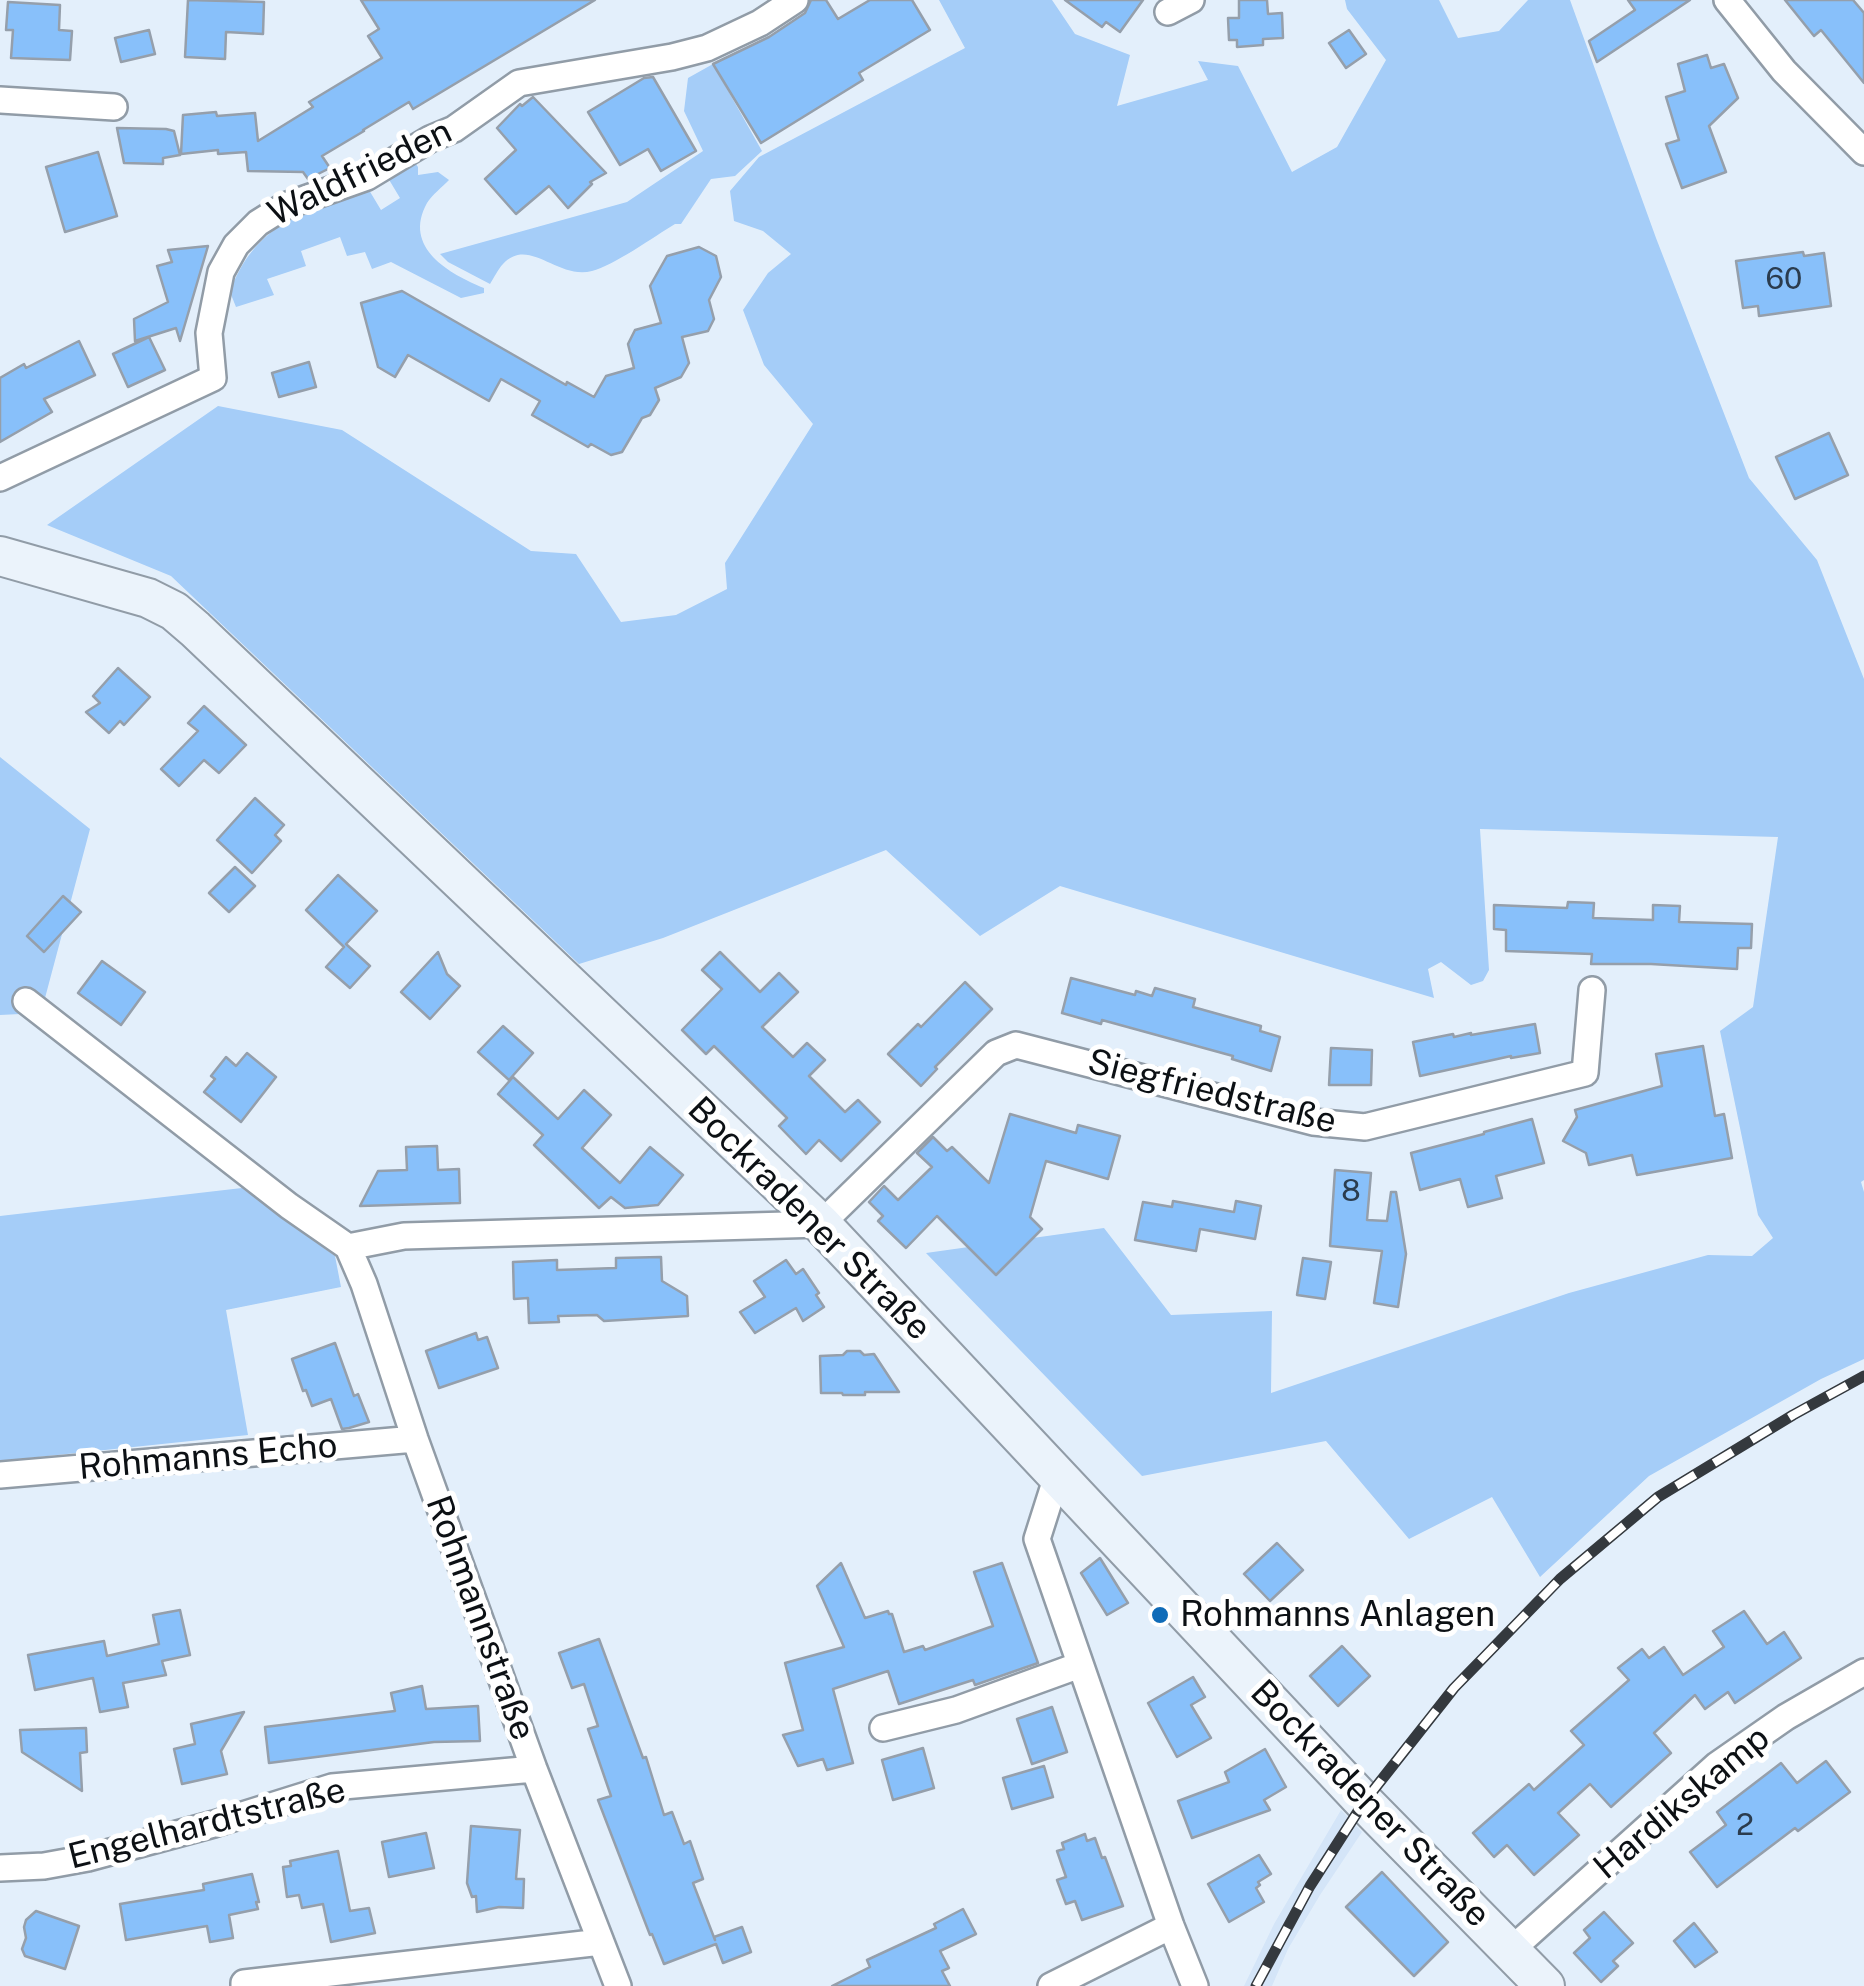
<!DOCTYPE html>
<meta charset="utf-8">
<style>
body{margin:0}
canvas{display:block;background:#e3effb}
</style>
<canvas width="1864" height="1986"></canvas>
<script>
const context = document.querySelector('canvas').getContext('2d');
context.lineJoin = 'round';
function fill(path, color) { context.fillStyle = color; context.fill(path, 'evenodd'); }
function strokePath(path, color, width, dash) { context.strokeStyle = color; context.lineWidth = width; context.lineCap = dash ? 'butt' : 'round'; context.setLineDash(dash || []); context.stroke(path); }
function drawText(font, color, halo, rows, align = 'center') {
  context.font = font + ' "Public Sans",sans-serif'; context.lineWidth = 10; context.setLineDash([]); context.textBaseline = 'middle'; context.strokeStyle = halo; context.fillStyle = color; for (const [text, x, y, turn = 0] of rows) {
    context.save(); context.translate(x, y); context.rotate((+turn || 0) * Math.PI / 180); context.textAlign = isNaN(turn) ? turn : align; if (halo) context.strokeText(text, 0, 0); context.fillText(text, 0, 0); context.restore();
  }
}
fill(new Path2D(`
 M1341,1810L1362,1832L1320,1895L1288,1949L1272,1986H1244L1274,1924Z`), '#d4e5f8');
fill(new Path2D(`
 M939,0H1052L1075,34L1130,55L1117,106L1208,80L1198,61L1238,66L1292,172L1337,147L1386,60L1347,9L1345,0H1439L1458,38L1499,31L1528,0H1570L1656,238L1749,478L1817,560L1864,679V1180L1861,1182L1864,1192V1359L1821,1379L1649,1476L1540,1577L1492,1497L1409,1539L1326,1441L1142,1476L926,1253L1104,1228L1171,1315L1272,1311L1271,1393L1569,1293L1708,1255L1752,1256L1773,1238L1758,1215L1720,1031L1753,1007L1778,837L1480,829L1489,970L1483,981L1471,985L1441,962L1428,969L1434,998L1060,886L980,936L886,850L663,938L579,964L171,576L47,525L218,406L342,430L531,551L576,554L621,622L676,615L727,589L725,563L813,424L764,365L743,310L768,273L791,254L763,231L734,221L730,191L759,157L965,48Z
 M713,64L762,151L735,176L711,179L681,224H675C655,236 613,266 592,271C557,280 529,236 503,264C498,269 494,278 490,284L448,262L440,254L627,202L703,151L684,111L688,78Z
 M413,160L418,167V175L438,172L449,180C442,187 432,195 427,203C402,248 450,274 484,288V293L461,298L391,262L372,269L365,252L347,256L340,237L301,251L306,266L267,279L274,295L236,307L230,292C254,225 305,209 369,190L381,210L400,198L388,178Z
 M0,757L90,829L41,1013L0,1015Z
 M242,1188L335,1256L341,1287L226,1310L248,1435L0,1461V1216Z`), '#a5cdf8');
const building = new Path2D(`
 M188,0L264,2L263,34L226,32L225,59L185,57Z
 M361,0H595L413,109L409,102L363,130L364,131L322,156L330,168L308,179L303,172L248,171L246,152L218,154V150L181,154L183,115L216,112L217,116L255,113L258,141L313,107L309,102L382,58L368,36L379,29Z
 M811,0H826L838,19L870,0H912L930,30L859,73L863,80L761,143L713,64L769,37L805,13Z
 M1065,0H1143L1120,32L1106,22L1102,27Z
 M1239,0H1267L1268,14L1282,13L1283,38L1263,39V45L1237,47V40H1229L1228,18H1239Z
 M1628,0H1690L1597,62L1589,41L1635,10Z
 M1785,0H1853L1864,13V83L1821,30L1814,36Z
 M8,2L60,5L59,30L72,31L70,60L11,58L13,30H6Z
 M149,30L155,54L121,62L115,38Z
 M1349,30L1366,54L1346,68L1329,43Z
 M1707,55L1711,68L1724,64L1738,98L1709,126L1726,172L1682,188L1666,144L1679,140L1666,97L1685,91L1678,64Z
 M653,77L696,151L661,171L648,149L620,165L588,112L644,78Z
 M533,97L606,173L590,182L592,184L568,208L549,186L516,214L485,179L516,150L497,128L520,104L522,106Z
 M117,128L166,129L174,131L180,155L163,158V164L124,163Z
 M98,152L117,216L65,232L46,167Z
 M208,246L180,341L176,328L135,341L134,319L168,302L157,266L172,262L168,250Z
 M699,247L716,256L721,277L709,300L714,319L708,331L682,337L689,363L681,377L655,388L659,400L650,415L642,418L622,452L611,455L591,444L588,447L532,415L540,401L501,379L489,401L408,355L395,377L378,367L361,303L402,291L566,385L567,382L594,397L606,376L634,368L628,344L635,330L661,323L650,286L667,256Z
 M1803,252L1804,256L1824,253L1831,306L1759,316L1758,306L1743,308L1736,261Z
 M149,337L165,370L128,387L113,354Z
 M79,341L95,375L44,399L52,412L0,442V378L24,364L26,368Z
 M309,362L316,387L279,397L272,373Z
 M1829,433L1848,475L1795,499L1776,457Z
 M118,668L150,697L124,725L120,721L109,733L86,712L100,703L93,696Z
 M204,706L246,745L219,773L204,760L179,786L161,769L198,731L188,723Z
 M255,798L284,825L275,835L281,841L252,873L217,840Z
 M235,867L255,886L229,912L209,893Z
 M338,875L377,911L346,944L370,966L350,988L326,967L344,947L306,910Z
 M63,896L81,912L44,952L27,936Z
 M1568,902L1594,903L1593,918L1653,920V905L1680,906L1679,922L1752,924L1751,948H1738L1737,969L1651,964H1591L1592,954L1506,951V930L1494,929V905L1567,908Z
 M438,952L447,974L460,986L430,1019L401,992Z
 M720,952L760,992L779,973L798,992L762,1027L793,1057L807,1043L825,1060L809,1076L845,1112L858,1100L880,1122L841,1161L819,1140L806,1154L779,1126L787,1118L714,1046L706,1054L682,1030L722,989L702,970Z
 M102,961L145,992L121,1025L78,993Z
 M1071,978L1135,995L1136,991L1152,996L1155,988L1195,999L1193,1007L1261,1026L1260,1031L1280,1037L1271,1071L1232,1059L1233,1056L1102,1020L1101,1024L1062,1013Z
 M965,982L992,1009L935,1067L937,1069L921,1086L888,1054L918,1024L921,1027Z
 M1535,1024L1540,1053L1511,1058V1056L1420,1076L1413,1042L1453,1034L1454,1037L1471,1033V1035Z
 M503,1026L533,1053L509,1080L478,1052Z
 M1703,1046L1715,1116L1724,1114L1732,1158L1637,1175L1632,1155L1589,1165L1586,1153L1563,1141L1577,1117L1575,1110L1662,1086L1656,1054Z
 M1331,1048L1372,1050L1371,1085H1329Z
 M247,1053L276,1077L241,1122L204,1092L215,1079L211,1076L226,1057L236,1066Z
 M513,1077L558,1119L584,1090L611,1115L582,1148L620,1183L650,1147L683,1175L658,1205L625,1208L611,1197L599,1208L534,1145L543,1135L498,1094Z
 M1010,1114L1076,1133L1078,1125L1120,1136L1108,1179L1046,1161L1030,1217L1042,1229L996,1275L937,1216L906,1248L878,1221L883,1216L869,1202L884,1186L898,1200L932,1167L917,1153L933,1137L947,1151L952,1147L989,1183Z
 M1532,1119L1544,1163L1496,1176L1502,1198L1468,1207L1460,1179L1420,1190L1411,1153L1484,1134V1132Z
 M437,1146L438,1170L459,1169L460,1203L360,1206L378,1171L407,1170L406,1147Z
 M1335,1170L1371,1173L1367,1220L1387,1221L1391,1192H1396L1406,1254L1398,1307L1374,1303L1382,1251L1330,1246Z
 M1173,1201L1234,1212L1236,1201L1261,1206L1255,1239L1200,1229L1196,1251L1135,1240L1143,1202L1172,1207Z
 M661,1257L662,1281L687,1296L688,1316L604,1321L597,1315L558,1316L559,1322L529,1323L528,1298L514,1299L513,1262L557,1260V1270L616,1268V1258Z
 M1303,1258L1331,1262L1325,1299L1297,1295Z
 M786,1260L796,1274L803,1269L819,1293L816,1295L824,1307L803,1321L796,1308L755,1333L740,1312L765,1297L754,1281Z
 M476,1333L478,1340L487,1337L498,1368L439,1388L426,1351Z
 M335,1343L354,1396L358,1394L369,1422L349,1428L342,1429L331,1399L312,1406L306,1390L303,1391L292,1359Z
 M847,1351H860L864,1355L874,1354L899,1392H865V1395H843L842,1393H821L820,1356L843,1355Z
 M1277,1543L1303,1570L1270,1601L1244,1574Z
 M1100,1558L1128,1603L1107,1615L1081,1573Z
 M841,1563L865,1618L888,1611L889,1614H892L904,1652L923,1646L925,1650L993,1626L974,1572L1002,1563L1038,1663L975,1685L973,1680L899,1704L888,1671L833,1689L853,1763L827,1770L823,1759L798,1766L783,1735L803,1730L785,1663L844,1647L817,1586Z
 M180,1610L190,1655L162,1661L166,1675L123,1683L128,1707L100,1712L93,1678L35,1690L28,1655L104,1641L107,1656L159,1644L153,1615Z
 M1744,1611L1767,1644L1784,1632L1801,1658L1735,1703L1728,1692L1705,1709L1695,1695L1654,1733L1671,1753L1611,1807L1590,1784L1558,1813L1579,1835L1534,1875L1507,1845L1494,1857L1473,1833L1529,1784L1534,1790L1584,1745L1571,1731L1629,1680L1618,1668L1642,1649L1649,1658L1664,1647L1683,1675L1724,1647L1713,1631Z
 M599,1639L643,1758L646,1757L664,1815L672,1812L684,1844L690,1841L703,1879L693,1883L715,1940L714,1937L742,1927L751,1952L723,1963L716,1944L664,1964L652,1934L650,1935L598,1800L611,1796L588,1729L598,1726L584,1684L572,1688L559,1653Z
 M1342,1646L1370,1676L1338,1706L1310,1676Z
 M1193,1677L1205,1697L1191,1705L1211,1738L1177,1757L1148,1703Z
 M422,1686L426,1709L478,1706L480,1741L434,1742L269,1763L265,1727L395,1711L391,1693Z
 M1052,1707L1067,1752L1032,1764L1017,1719Z
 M244,1712L221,1751L227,1774L182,1784L174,1749L195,1744L191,1724Z
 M86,1728L87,1752L80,1753L82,1791L22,1752L20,1730Z
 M923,1748L934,1788L893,1800L882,1760Z
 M1265,1749L1286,1787L1264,1800L1270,1810L1192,1838L1178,1801L1229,1782L1225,1772Z
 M1826,1761L1850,1792L1798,1831L1795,1828L1717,1887L1690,1852L1726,1825L1717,1812L1781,1763L1797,1783Z
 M1044,1766L1053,1797L1012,1809L1003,1778Z
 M471,1826L520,1830L516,1879H524L523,1908L499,1907L477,1912L476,1896L472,1897L467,1883Z
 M426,1833L434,1868L389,1877L382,1842Z
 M1085,1834L1087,1841L1095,1838L1102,1858L1105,1857L1123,1906L1082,1920L1075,1901L1066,1904L1057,1880L1066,1877L1057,1851L1064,1849L1062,1843Z
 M338,1851L350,1911L369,1908L375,1933L331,1942L323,1904L302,1908L299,1895L287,1897L283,1867L291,1866L290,1861Z
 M1259,1855L1271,1874L1258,1882L1260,1885L1256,1888L1264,1902L1229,1922L1208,1884Z
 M1382,1872L1448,1942L1414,1976L1346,1907Z
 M252,1874L259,1902H256L258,1909L229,1915L233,1938L210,1942L207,1926L126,1940L120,1904L204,1890L203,1884Z
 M963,1909L976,1934L940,1951L949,1968L942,1971L950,1986H832L870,1967L867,1960L936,1928L934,1924Z
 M36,1911L79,1926L65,1969L25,1956L22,1949L26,1938L24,1927L26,1920Z
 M1604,1912L1633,1943L1613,1961L1618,1966L1601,1982L1574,1953L1590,1938L1584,1930Z
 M1694,1923L1717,1952L1695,1967L1674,1941Z`);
fill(building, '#88c0fa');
strokePath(building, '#959fab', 2.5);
const street = new Path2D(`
 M1727,0L1784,71L1864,152
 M1168,12L1191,0
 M0,100L114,107
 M0,478L213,378L209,333L221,272L236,245L258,223L285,206L367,177L430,139L454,129L519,83L672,57L707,48L760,23L795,0
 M26,1001L289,1206L348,1247L364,1284L415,1439L534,1769L618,1986
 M348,1247L404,1236L821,1224L996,1053L1016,1045L1313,1122L1365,1127L1585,1073L1592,990
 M0,1475L415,1439
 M1057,1476L1037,1539L1171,1926L1195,1986
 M883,1728L956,1710L1080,1665
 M0,1868L44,1866L88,1858L214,1824L332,1787L534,1769
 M1511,1950L1717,1765L1786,1717L1864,1672
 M244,1986V1983L601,1942
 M1051,1986L1171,1926`);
const secondary = new Path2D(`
 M0,556L148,598L174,611L195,629L821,1224L1364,1802L1545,1986`);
strokePath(street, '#919ca7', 30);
strokePath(secondary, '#919ca7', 42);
strokePath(street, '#fff', 25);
strokePath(secondary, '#ebf3fb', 38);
const rail = new Path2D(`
 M1256,1986L1310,1886L1364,1802L1454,1688L1560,1579L1658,1497L1793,1415L1864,1376`);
strokePath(rail, '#34393e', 11);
strokePath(rail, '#fff', 8, [22]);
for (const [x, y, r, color] of [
 [1160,1615,10,"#0f6bb8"]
]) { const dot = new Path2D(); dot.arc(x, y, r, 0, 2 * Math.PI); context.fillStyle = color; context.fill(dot); strokePath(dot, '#fff', 4); }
drawText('30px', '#2b3c4e', null, [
 ["60",1784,280],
 ["8",1351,1192],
 ["2",1745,1826]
]);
drawText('35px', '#0c1014', '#fff', [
 ["Waldfrieden",360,173,-26],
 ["Siegfriedstraße",1212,1092,14],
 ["Bockradener Straße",809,1219,45],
 ["Rohmanns Echo",208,1457,-5],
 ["Rohmannstraße",480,1618,70],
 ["Hardikskamp",1682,1803,-40],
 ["Bockradener Straße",1370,1804,46],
 ["Engelhardtstraße",207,1824,-14]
]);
drawText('35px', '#0c1014', '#fff', [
 ["Rohmanns Anlagen",1180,1615]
], 'left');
</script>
